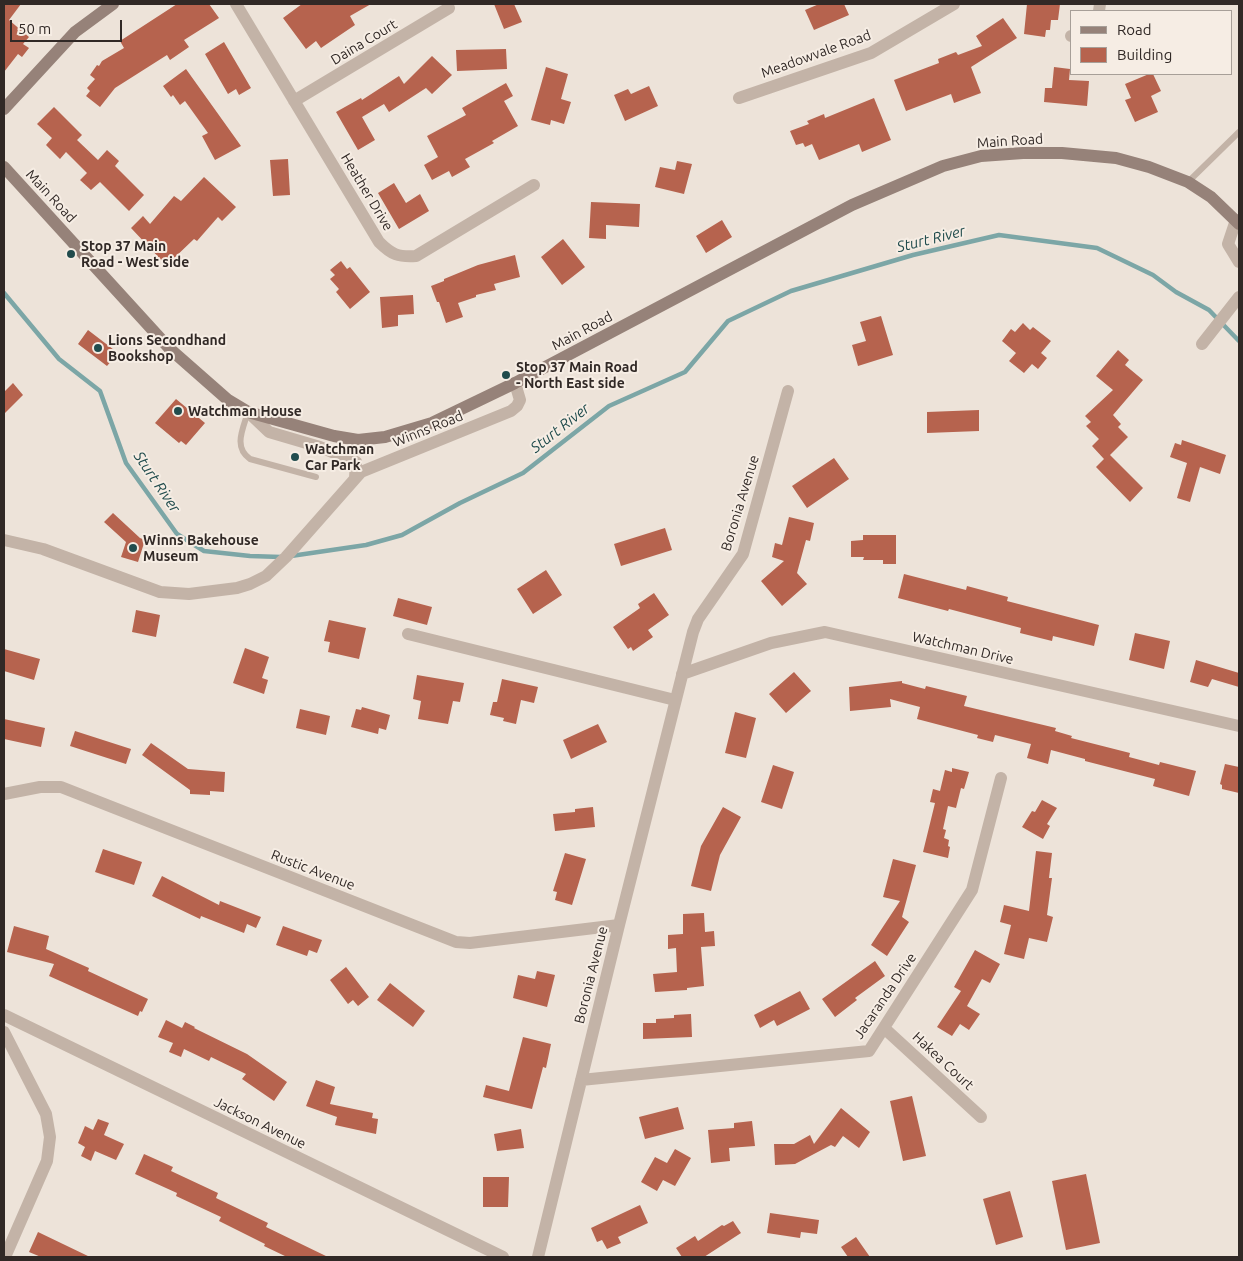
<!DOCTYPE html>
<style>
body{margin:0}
#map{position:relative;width:1243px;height:1261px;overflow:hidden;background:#ede3d9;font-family:Ubuntu,sans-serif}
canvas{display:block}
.frame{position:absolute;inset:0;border:5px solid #312926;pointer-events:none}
.legend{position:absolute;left:1070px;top:10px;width:162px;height:65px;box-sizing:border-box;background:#f6ede4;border:1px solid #a79f98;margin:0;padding:6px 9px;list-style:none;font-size:15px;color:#312926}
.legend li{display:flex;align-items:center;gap:10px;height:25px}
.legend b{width:25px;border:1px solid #a79f98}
.scale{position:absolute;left:10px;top:20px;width:112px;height:22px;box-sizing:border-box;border:2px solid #312926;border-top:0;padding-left:6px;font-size:15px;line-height:18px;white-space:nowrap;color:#312926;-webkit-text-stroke:4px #f6ede4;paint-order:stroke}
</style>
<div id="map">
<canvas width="1243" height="1261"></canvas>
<div class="frame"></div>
<ul class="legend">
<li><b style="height:6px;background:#968279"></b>Road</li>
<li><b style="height:14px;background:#b6634e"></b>Building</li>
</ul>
<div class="scale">50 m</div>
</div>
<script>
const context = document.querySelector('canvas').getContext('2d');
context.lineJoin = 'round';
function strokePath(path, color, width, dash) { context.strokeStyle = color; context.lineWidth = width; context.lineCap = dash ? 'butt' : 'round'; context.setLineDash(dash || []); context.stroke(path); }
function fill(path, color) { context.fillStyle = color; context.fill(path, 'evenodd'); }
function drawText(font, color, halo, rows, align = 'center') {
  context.font = font + ' Ubuntu,sans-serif'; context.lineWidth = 4; context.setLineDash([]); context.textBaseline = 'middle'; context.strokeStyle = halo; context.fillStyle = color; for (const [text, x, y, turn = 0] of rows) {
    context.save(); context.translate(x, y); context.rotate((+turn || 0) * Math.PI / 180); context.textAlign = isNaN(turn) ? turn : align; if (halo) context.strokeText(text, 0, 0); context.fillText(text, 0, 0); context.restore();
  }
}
strokePath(new Path2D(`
 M4,293L59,359L100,391L126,463L177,534L204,551L250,556L281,557
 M291,556L366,545L402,535L460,503L523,473L609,406L685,372L728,321L791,291L913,255L999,235L1097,248L1153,275L1176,292L1209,310L1239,341`), '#7ca6a6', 4.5);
fill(new Path2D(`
 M4,4H21L9,20L29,37L23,44L29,48L22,57L18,54L4,72Z
 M177,4H209L219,18L184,40L189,47L170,60L167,55L115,88L100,107L86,96L90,91L87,88L95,79L90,75L97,65L99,66L102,61L124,48L120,41Z
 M302,4H371L350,16L355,25L321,48L316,41L306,49L283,18Z
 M494,4H514L522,22L504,29Z
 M819,4H844L849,15L814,30L805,10Z
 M1027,4H1060L1058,20H1051L1050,30H1046L1045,37L1024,34Z
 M1003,18L1017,38L971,67L981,93L954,103L951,94L906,111L894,80L939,63L938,59L956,52L958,55L982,46L976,36Z
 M224,42L251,88L239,95L236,89L228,94L205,54Z
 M506,49L507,69L457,71L456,50Z
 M432,56L452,75L432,94L426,88L389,112L384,104L362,117L375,140L358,150L336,112L361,98L362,100L399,76L404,84Z
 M546,67L568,74L561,99L571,102L564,124L551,120L550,125L531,120Z
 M1054,67L1070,69L1069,80L1089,81L1087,106L1044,102L1045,88H1052Z
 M186,69L241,146L215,160L202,136L208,133L185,101L180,105L173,95L171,97L163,86Z
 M1149,74H1153L1161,91L1151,96L1158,112L1135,122L1125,100L1131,98L1125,84Z
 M506,83L513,96L504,101L518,126L492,141L494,143L465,159L470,167L452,177L449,171L432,180L424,165L438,157L427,136L466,115L462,108Z
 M649,86L658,106L625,121L614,95L628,89L631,94Z
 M874,98L891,140L862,152L859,144L819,160L812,144L805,147L803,143L796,145L790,131L809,124L807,121L824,114L825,118Z
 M54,107L82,135L77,140L98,160L107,150L119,161L115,166L144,195L129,211L100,182L91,190L80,180L87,173L66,152L60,159L46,145L52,138L37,124Z
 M288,159L290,195L273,196L270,160Z
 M677,161L692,164L684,194L655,187L660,167L675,170Z
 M204,177L236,207L222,221L218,217L197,241L194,239L171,261L168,258L163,262L131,228L143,216L150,224L174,196L181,201Z
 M394,183L406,203L420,194L429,211L399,229L378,193Z
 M591,202L640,204L639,227L606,225V239L589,238Z
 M722,220L732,237L706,253L696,236Z
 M563,239L585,267L562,285L541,257Z
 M515,255L520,277L494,284L496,290L476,295V297L458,303L463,317L446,323L439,302H437L431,286L444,281V279L478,265Z
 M341,261L347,269L350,267L370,292L350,309L336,292L339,289L330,279L335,275L330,270Z
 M413,295L414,314L398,315V326L382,328L380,297Z
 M881,316L893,355L858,366L852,345L866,341L860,322Z
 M1023,323L1030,330L1033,327L1051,341L1041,353L1047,358L1038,369L1032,364L1024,373L1009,361L1016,353L1002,341L1011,329L1015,332Z
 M88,330L118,353L107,366L78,344Z
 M1118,350L1129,360L1125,365L1143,380L1113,415L1121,424L1118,427L1128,437L1110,455L1143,488L1130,502L1096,467L1104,459L1092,446L1099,439L1086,426L1091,422L1085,416L1113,390L1096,376Z
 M13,383L23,395L4,414V392Z
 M176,399L205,423L186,445L181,441L179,443L155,423Z
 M979,410V431L927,433V412Z
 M1182,440L1226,455L1220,474L1200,467L1190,502L1177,498L1187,463L1170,457L1175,443L1181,445Z
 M834,458L849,479L807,508L792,486Z
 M113,513L140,538L145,540L138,562L121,557L126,542L104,522Z
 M789,517L814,523L810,541L806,540L797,573L807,584L782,606L761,581L784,561L772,557L775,543L782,545Z
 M665,528L672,550L621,566L614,544Z
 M863,535H896V564H883V560H863L864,557H851V541L863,540Z
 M546,570L562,595L533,614L517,589Z
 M904,574L966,590L967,586L1008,597L1007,601L1099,625L1094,646L1053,636L1052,641L1020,633L1021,628L949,609L948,611L898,598Z
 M654,593L669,615L648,630L653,637L633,651L631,647L628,649L613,627L640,608L638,604Z
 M398,598L432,607L427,625L393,616Z
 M136,610L160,615L156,637L132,632Z
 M329,620L366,628L359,659L328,652L330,642L324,641Z
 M1135,633L1170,641L1164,669L1129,660Z
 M245,648L269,657L262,678L268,680L264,694L233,683Z
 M4,649L40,659L34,680L4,671Z
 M1196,660L1239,673V687L1212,679L1208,687L1190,682Z
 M794,672L811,691L786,713L769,694Z
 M417,675L464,683L460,702L453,701L448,724L418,719L421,701L413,699Z
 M502,679L538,687L534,703L521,700L516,724L503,721L504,718L490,715L493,702H497Z
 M902,681V683L925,689L926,686L967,696L964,706L1056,728L1055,731L1072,736L1071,738L1130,753L1129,757L1159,765L1160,762L1196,771L1189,796L1153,786L1155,779L1085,761V759L1051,750L1048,764L1027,758L1031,744L995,735L993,742L977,738L978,735L917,719L920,707L890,699L891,707L850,711L849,687Z
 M362,707L390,715L386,730L379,728L378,734L351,727L356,709L361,710Z
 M300,709L330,716L326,735L296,728Z
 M735,712L756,718L746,758L725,753Z
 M4,719L45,728L41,747L4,739Z
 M598,724L607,742L571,759L563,740Z
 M75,731L131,749L126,764L70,746Z
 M151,743L188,769L225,772L224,792L210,791V795L190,794V790L142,755Z
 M1225,764L1239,767V793L1222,789V785L1220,784Z
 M773,765L794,772L782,809L761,802Z
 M952,768L969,772L964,789L961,788L956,808L948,806L943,829L946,830L944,838L949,840L948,846L950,847L948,858L923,852L935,803L930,802L933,789L940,791L945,770L952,772Z
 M1042,800L1057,808L1047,824L1050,826L1043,839L1022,827L1032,811L1035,812Z
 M593,807L595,827L555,831L553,814L575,812V809Z
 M723,807L741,817L720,855L711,891L691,886L701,846Z
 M103,849L142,862L134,885L95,872Z
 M1036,851L1052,853L1049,878H1052L1047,915L1053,917L1047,942L1029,938L1024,959L1004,954L1011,925L1000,922L1004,905L1029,911Z
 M565,853L586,859L572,905L555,900L557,892L553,891Z
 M893,859L916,865L902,917L909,922L887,956L871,945L900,901L883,897Z
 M162,876L219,905L220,901L261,917L256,928L247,924L244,933L201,916L200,919L152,896Z
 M704,913L705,932L714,931L715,946L701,947L704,986L687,988V990L655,992L653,974L677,972L676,948L668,949V935L683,934V914Z
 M14,926L49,936L46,949L89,968L88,971L148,999L142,1012L140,1011L138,1016L49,976L54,964L7,952Z
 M283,926L322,940L317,953L309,950L307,956L276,945Z
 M975,950L1000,964L990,983L982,979L967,1006L980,1014L969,1030L960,1024L952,1036L937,1027L961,991L954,987Z
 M875,961L885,976L855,998L857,1000L835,1017L822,999Z
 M346,967L369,997L358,1006L353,1000L348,1004L330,980Z
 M537,971L555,975L547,1007L513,998L518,975L535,979Z
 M390,983L425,1011L413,1027L377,1000Z
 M800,991L810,1009L777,1026L774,1020L760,1028L754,1015Z
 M691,1014L692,1037L643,1039V1023H656V1019L674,1018V1015Z
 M166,1020L182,1028L185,1022L195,1027L194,1028L247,1054L287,1082L274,1101L242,1079L246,1074L211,1057L209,1061L184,1049L181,1057L169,1052L173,1043L158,1037Z
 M523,1037L551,1044L546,1068L543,1067L532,1109L483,1097L486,1085L509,1091Z
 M316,1080L335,1087L330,1104L373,1113L372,1118L378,1119L376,1134L335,1125L337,1117L306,1106Z
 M912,1096L926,1156L903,1161L890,1101Z
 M678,1107L684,1129L645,1139L639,1117Z
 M841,1108L870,1132L859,1148L843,1136L835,1147L831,1145L795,1164L775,1165L774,1144H794L810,1135L814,1144Z
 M98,1119L109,1123L104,1135L124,1144L116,1160L95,1151L91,1161L81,1156L85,1147L78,1143L85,1126L93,1130Z
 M752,1121L755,1146L729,1148L730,1161L711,1163L708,1130L734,1128V1123Z
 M521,1129L524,1148L497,1151L494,1134Z
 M675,1149L691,1158L675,1186L663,1180L657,1191L641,1182L655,1157L667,1163Z
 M144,1154L173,1167L171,1171L218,1193L216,1198L268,1223L266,1227L328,1257H287L264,1246L265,1244L219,1221L221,1217L176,1196L177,1193L135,1174Z
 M1086,1174L1100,1243L1066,1250L1052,1181Z
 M483,1177H509L508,1207H483Z
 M1010,1191L1023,1237L996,1245L983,1199Z
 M640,1205L648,1223L618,1237L621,1243L607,1249L602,1240L597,1242L591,1228Z
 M770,1213L819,1220L817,1234L801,1232L800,1238L767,1233Z
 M733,1221L741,1233L704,1257H682L676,1248L695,1236L698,1241L722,1225L724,1226Z
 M38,1232L90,1257H41L29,1252Z
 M856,1237L870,1257H848L841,1247Z`), '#b6634e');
strokePath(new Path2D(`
 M1188,182L1239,132
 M248,412C243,429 233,447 250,459L316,477`), '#c3b3a7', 6);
strokePath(new Path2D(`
 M236,4L379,242C392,255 398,257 416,256L534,185
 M1099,11L1100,4
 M1071,36H1072
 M739,98L871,53L954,4
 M294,101L449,8
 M1236,220L1228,244L1239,262
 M1202,344L1239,297
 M248,412L269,432L320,447L356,462L355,478
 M4,540L43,549L160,592L189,594L237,588L250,584L266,576L286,557L361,472L511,411L517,406L520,400L515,383
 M408,634L675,700
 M682,674L771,643L825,632L1239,726
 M4,794L40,787H61L456,942L470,943L619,925
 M4,1015L503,1257
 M884,1028L981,1117
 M4,1032L46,1114L50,1137L47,1161L5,1257
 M581,1080L869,1051L972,890L1001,778
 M538,1257L619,925L693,632L698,619L743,554L788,391`), '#c3b3a7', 12);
strokePath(new Path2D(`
 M4,109L75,32L113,4
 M4,167L170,349L228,400L248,412L334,436L358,440L385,437L432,423L515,383L852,205L943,166L981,156L1023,153H1062L1116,158L1149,167L1188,182L1211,197L1239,224`), '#968279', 12);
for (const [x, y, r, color] of [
 [71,254,5,"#214c4d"],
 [98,348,5,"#214c4d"],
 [506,375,5,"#214c4d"],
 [178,411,5,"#214c4d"],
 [295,457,5,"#214c4d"],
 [133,548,5,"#214c4d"]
]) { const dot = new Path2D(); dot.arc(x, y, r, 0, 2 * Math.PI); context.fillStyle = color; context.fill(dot); strokePath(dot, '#f6ede4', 2); }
drawText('14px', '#312926', '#f6ede4', [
 ["Daina Court",364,42,-31],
 ["Meadowvale Road",816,54,-20],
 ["Main Road",1010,141,-4],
 ["Heather Drive",367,192,59],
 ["Main Road",51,196,47],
 ["Main Road",582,331,-28],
 ["Winns Road",428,429,-22],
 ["Boronia Avenue",740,503,-73],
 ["Watchman Drive",963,648,13],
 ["Rustic Avenue",313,870,21],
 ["Boronia Avenue",591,975,-76],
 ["Jacaranda Drive",885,996,-56],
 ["Hakea Court",943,1061,43],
 ["Jackson Avenue",260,1123,26]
]);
drawText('bold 14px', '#312926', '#f6ede4', [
 ["Stop 37 Main",81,246],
 ["Road - West side",81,262],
 ["Lions Secondhand",108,340],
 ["Bookshop",108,356],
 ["Stop 37 Main Road",516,367],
 ["- North East side",516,383],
 ["Watchman House",188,411],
 ["Watchman",305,449],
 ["Car Park",305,465],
 ["Winns Bakehouse",143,540],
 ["Museum",143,556]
], 'left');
drawText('italic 15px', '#214c4d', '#f6ede4', [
 ["Sturt River",931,239,-14],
 ["Sturt River",560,428,-38],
 ["Sturt River",157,482,56]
]);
</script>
